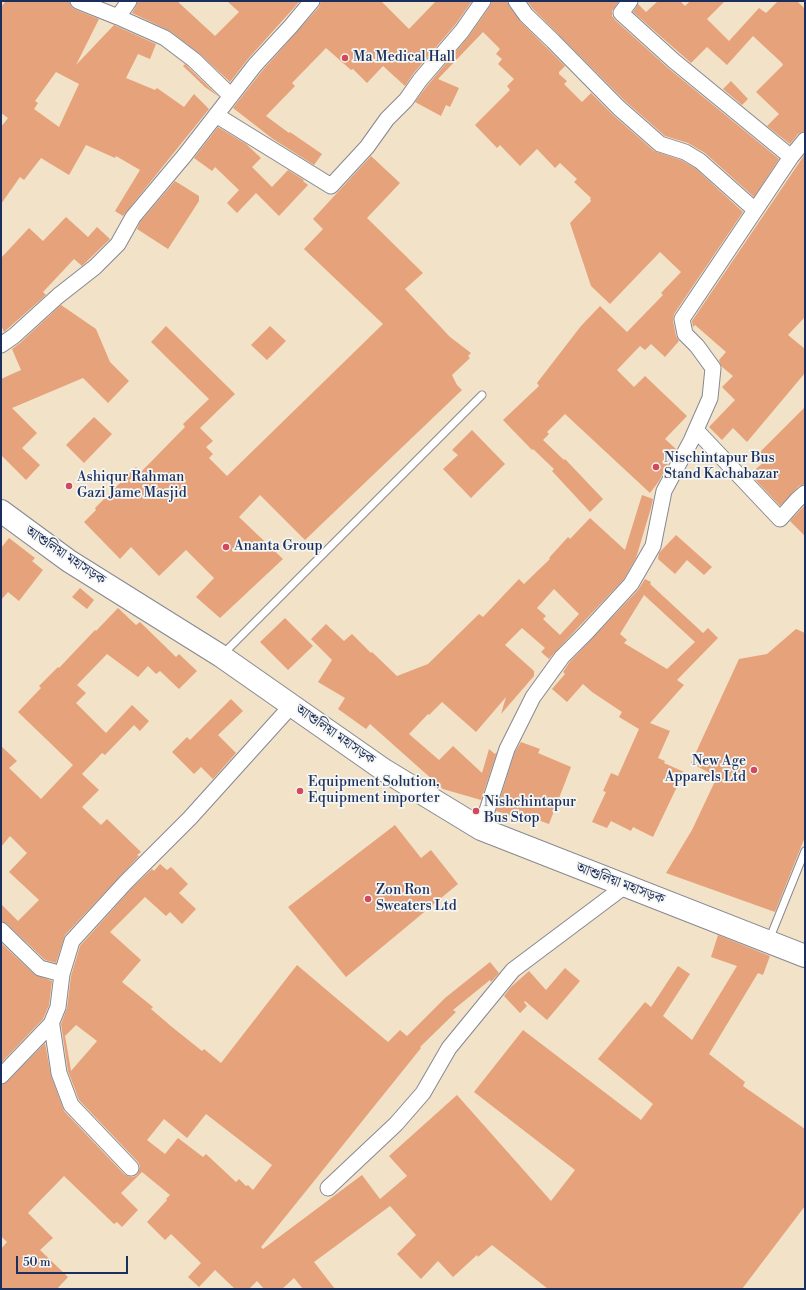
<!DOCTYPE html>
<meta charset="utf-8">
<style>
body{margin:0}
#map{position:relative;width:806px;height:1290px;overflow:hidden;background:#f2e2c7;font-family:"Libre Bodoni",serif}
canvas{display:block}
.frame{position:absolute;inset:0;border:2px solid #1b2f5e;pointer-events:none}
.scale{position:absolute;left:16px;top:1256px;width:112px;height:18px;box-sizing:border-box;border:2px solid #1b2f5e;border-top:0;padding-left:5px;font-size:12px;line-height:14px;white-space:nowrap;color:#1b2f5e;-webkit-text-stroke:3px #f6f6f2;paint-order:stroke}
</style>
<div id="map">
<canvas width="806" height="1290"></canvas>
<div class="frame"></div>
<div class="scale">50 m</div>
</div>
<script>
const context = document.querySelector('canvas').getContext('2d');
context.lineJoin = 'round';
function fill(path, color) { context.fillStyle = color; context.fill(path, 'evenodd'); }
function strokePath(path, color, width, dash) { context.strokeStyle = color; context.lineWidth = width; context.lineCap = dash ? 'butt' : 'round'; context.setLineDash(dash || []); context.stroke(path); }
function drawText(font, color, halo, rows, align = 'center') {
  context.font = font + ' "Libre Bodoni","Noto Serif Bengali",serif'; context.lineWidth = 3.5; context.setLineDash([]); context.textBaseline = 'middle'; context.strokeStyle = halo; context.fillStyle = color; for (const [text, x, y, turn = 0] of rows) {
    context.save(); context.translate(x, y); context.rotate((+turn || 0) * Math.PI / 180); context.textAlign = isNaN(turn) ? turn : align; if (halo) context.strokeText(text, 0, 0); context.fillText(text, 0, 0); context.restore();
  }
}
fill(new Path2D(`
 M6,1H69L71,6L74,9L99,19L76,65L114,25L156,44L150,59L138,54L126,78L155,90L157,88L184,107L194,94L209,109L123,216L115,211L140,170L116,156L115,158L86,145L69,175L41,158L24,180L20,177L1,204V127L8,118L1,113V7ZM56,72L79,84L59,127L34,109L38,103L35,101Z
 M138,1H177L215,36L239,12L227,1H300L248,59L230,82L200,54L170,31L132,13L136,6Z
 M321,1H381L409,29L436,1H472L455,25L413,74L405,86L383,66L367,83L353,69L351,70L326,48L292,83L295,86L266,116L289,133L290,132L322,154L314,165L273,139L233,108L262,71L319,7Z
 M492,1H507L509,6L520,21L565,66L559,72V74L567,81L564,84L582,102L591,93L613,115L654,151L681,160L695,168L743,212L674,314L673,321L676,336L679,341L665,357L651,344L645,350L640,346L617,370L634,387L645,376L687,416L665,439L676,449L659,481L650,493L565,414L547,432L549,434L543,440L564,460L565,459L603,499L590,512L552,471L554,469L533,449L532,450L503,420L539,386L537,383L581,326L600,306L627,332L663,295L661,293L681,272L660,252L610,304L591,286L570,223L591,201L590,199L591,198L574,182L577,179L560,163L555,168L537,149L520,166L500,145L497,148L475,125L510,90L507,86L514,79L498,64L502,59L496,54L500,49L483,32L438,79L459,88L450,107L446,105L441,116L415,102L427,86L469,36L490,6Z
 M527,1H619L612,11V16L615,20L668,68L779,159L754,197L705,153L688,143L665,136L625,101L533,9Z
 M658,1H680L685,6L690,1H725L707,19L729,41L759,8L766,13L778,1H797L805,9V131L798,134L790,144L767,126L779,114L756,92L783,65L782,63L753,36L727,65L707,47L691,63L633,12L638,4L646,12Z
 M185,64L219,97L205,87L183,66Z
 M731,81L748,99L742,105L723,89Z
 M218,127L246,144L261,158L252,167L272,187L288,170L304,180L303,181L308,185L279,216L256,193L237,213L227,203L239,190L215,167L212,171L194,158Z
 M805,154V317L788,335L805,349V373L747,442L733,428L722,440L709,427L735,400L722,387L733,376L721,366L719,360L726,352L695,325L693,327L692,321Z
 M371,156L400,183L367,218L423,273L405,289L450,337L471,353L468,356L470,358L452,375L457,385L462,390L305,540L260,495L239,517L283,559L220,618L196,597L214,578L186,550L159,576L131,547L120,559L84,522L96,510L95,508L136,467L141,472L185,427L183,424L209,399L151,342L166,326L235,394L200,428L213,441L206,447L213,454L209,458L227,476L383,324L304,249L323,229L313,219Z
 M175,181L199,196V201L168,249L137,229L140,222Z
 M66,217L88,237L97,227L110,239L82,266L74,259L43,292L46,295L4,332L1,325V258L29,228L43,241Z
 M61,305L96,329L110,362L129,381L108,403L83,378L12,408L37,433L22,448L40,465L26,480L1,455V379L21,370L12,349L20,343Z
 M270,326L286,341L267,360L251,345Z
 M805,407V484L799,486L780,506L750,474L764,462L760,459L762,457L758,454Z
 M94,417L112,434L84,463L66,445Z
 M472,430L505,464L471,498L443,469L458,455L452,450Z
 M642,495L653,499L651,508L636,558L624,579L556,651L549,659L541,652L545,648L522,628L505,645L534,671V676L501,714L506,697L476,732L442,702L429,715L428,714L409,734L439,760L453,746L482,773L489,749L495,754L497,752L481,800L443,789L370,724L366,729L338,709L345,698L318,682L332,660L311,639L326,624L344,641L352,634L371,653L372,652L397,676L428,664L479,614L483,617L519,579L524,584L550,559L549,558L568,537L570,539L590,518L625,550ZM554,589L579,614L560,635L543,619L546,616L537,608Z
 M805,505V536L790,521Z
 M676,535L712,567L704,575L687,560L675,574L658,559L659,553Z
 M9,538L35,558L32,561L43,570L19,601L8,592L1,600V548Z
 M645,579L651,582L650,584L703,633L708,628L718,638L677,680L684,685L650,723L670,731L658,758L665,761L664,763L684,772L653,837L633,827L631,831L611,821L607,828L592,822L606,792L603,791L611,773L618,776L639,729L619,717L622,712L592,692L583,684L567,702L552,689L565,674L563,672L569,663L638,590ZM644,595L695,642L667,669L624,643L627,640L620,634Z
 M80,588L94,600L87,609L72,597Z
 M118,608L136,625L140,622L176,657L179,654L197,671L179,689L160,671L156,674L148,666L138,677L107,654L77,685L86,693L76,703L106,733L132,705L149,721L140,731L134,725L105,755L102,753L82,774L99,790L82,807L101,825L107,819L141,852L137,855L139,856L65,935L56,963L45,960L7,924L1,921V904L18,921L39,900L9,872L27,853L10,836L1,847V746L17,761L9,768L41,799L73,765L18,712L41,688L39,686L58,667L59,668L95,630L96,631Z
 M285,618L313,646L288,670L260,642Z
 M796,629L805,633V837L775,912L666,873L692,830L717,777L691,763L739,659L767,654Z
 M231,699L243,711L218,735L236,753L213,779L201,767L194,774L172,752L187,737L190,740Z
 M521,742L540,749L538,753L571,767L549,824L516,812L515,817L496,811L515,752Z
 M395,825L421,858L431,850L458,884L346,977L288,907Z
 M160,864L167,870L171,867L188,884L179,893L196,909L182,924L170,912L166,916L145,897L110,932L141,960L122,982L153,1007L151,1009L172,1027L202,1051L204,1049L221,1063L297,965L388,1042L400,1030L407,1036L445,998L490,962L499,973L491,982L490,980L453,1010L456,1012L420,1047L421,1048L261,1247L263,1249L362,1175L380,1199L407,1176L389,1156L457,1095L551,1201L575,1170L474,1092L523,1030L641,1120L653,1104L598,1059L645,1002L651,1007L678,966L690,974L663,1016L692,1040L737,966L711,957L718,935L770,956L763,975L758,973L709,1054L745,1082L743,1086L805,1129V1206L742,1289H548L492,1245L478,1257L477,1255L453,1277L438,1261L421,1279L397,1254L416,1235L390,1206L314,1262L335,1289H303L294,1278L282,1289H264L257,1281L249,1289H235L215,1270L199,1287L188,1277L201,1263L171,1234L165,1240L147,1222L167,1200L166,1199L170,1195L142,1172L121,1193L138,1210L122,1227L117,1222L114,1224L64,1176L28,1213L53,1238L40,1250L68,1277L57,1289H1V1249L7,1242L1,1236V1085L7,1082L45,1043L51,1076L64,1111L124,1174L128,1176L133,1177L137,1175L139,1171L140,1166L138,1162L79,1100L68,1071L61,1024L67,1008L71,976L80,946L132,888L152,869L154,871ZM76,1025L97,1041L71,1071L65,1036ZM206,1114L272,1165L253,1190L248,1185L246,1186L239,1179L236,1182L206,1154L203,1157L178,1138L165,1154L147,1140L164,1119L187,1138Z
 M1,943L34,974L52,981L49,1005L43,1019L1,1063Z
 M565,968L580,981L547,1020L525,1001L524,1002L527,1006L520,1013L504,996L511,987L529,971L546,990Z`), '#e6a27b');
const service = new Path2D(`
 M223,654L482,395
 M769,940L805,851`);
const minor = new Path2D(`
 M78,1L118,17L165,38L194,60L231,96
 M516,1L526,15L553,41L619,108L660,144L685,152L700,161L755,210
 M630,1L621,13L674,61L791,157
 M118,17L129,1
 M216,115L331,186L367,147L387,119L406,100L420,80L462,31L483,1
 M1,345L14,336L58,296L95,267L118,244L133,217L185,155L255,65L291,26L312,1
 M696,430L780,519L797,500L805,493
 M481,829L507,749L533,697L562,657L586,633L631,584L653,546L664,491L691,441L710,398L713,368L697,346L685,334L682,319L791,157L805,140
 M1,930L40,968L62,974
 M51,1024L52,1026L59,1073L71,1105L131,1168
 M1,1076L51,1024L58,1007L62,974L72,941L126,882L190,818L292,705
 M328,1188L396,1124L423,1093L449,1048L513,970L625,886`);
const trunk = new Path2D(`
 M1,511L69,561L221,656L384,770L481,829L805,956`);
strokePath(service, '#868892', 9);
strokePath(minor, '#868892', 17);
strokePath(trunk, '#868892', 24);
strokePath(service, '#fff', 7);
strokePath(minor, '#fff', 15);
strokePath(trunk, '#fff', 22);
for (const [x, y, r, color] of [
 [345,58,4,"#d1495b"],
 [656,467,4,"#d1495b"],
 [69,486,4,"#d1495b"],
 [226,547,4,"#d1495b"],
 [754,770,4,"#d1495b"],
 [300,791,4,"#d1495b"],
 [476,811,4,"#d1495b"],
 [368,899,4,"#d1495b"]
]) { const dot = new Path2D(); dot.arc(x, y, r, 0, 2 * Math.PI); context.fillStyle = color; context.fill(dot); strokePath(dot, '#f6f6f2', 1.5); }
drawText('14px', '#1b2f5e', '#f6f6f2', [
 ["Ma Medical Hall",353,58],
 ["Nischintapur Bus",664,459],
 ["Stand Kachabazar",664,475],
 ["Ashiqur Rahman",77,478],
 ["Gazi Jame Masjid",77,494],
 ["Ananta Group",234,547],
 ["New Age",746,762,"right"],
 ["Apparels Ltd",746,778,"right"],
 ["Equipment Solution,",308,783],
 ["Equipment importer",308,799],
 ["Nishchintapur",484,803],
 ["Bus Stop",484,819],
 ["Zon Ron",376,891],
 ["Sweaters Ltd",376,907]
], 'left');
drawText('14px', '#1b2f5e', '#f6f6f2', [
 ["আশুলিয়া মহাসড়ক",65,556,34],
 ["আশুলিয়া মহাসড়ক",335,735,35],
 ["আশুলিয়া মহাসড়ক",620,884,21]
]);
</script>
